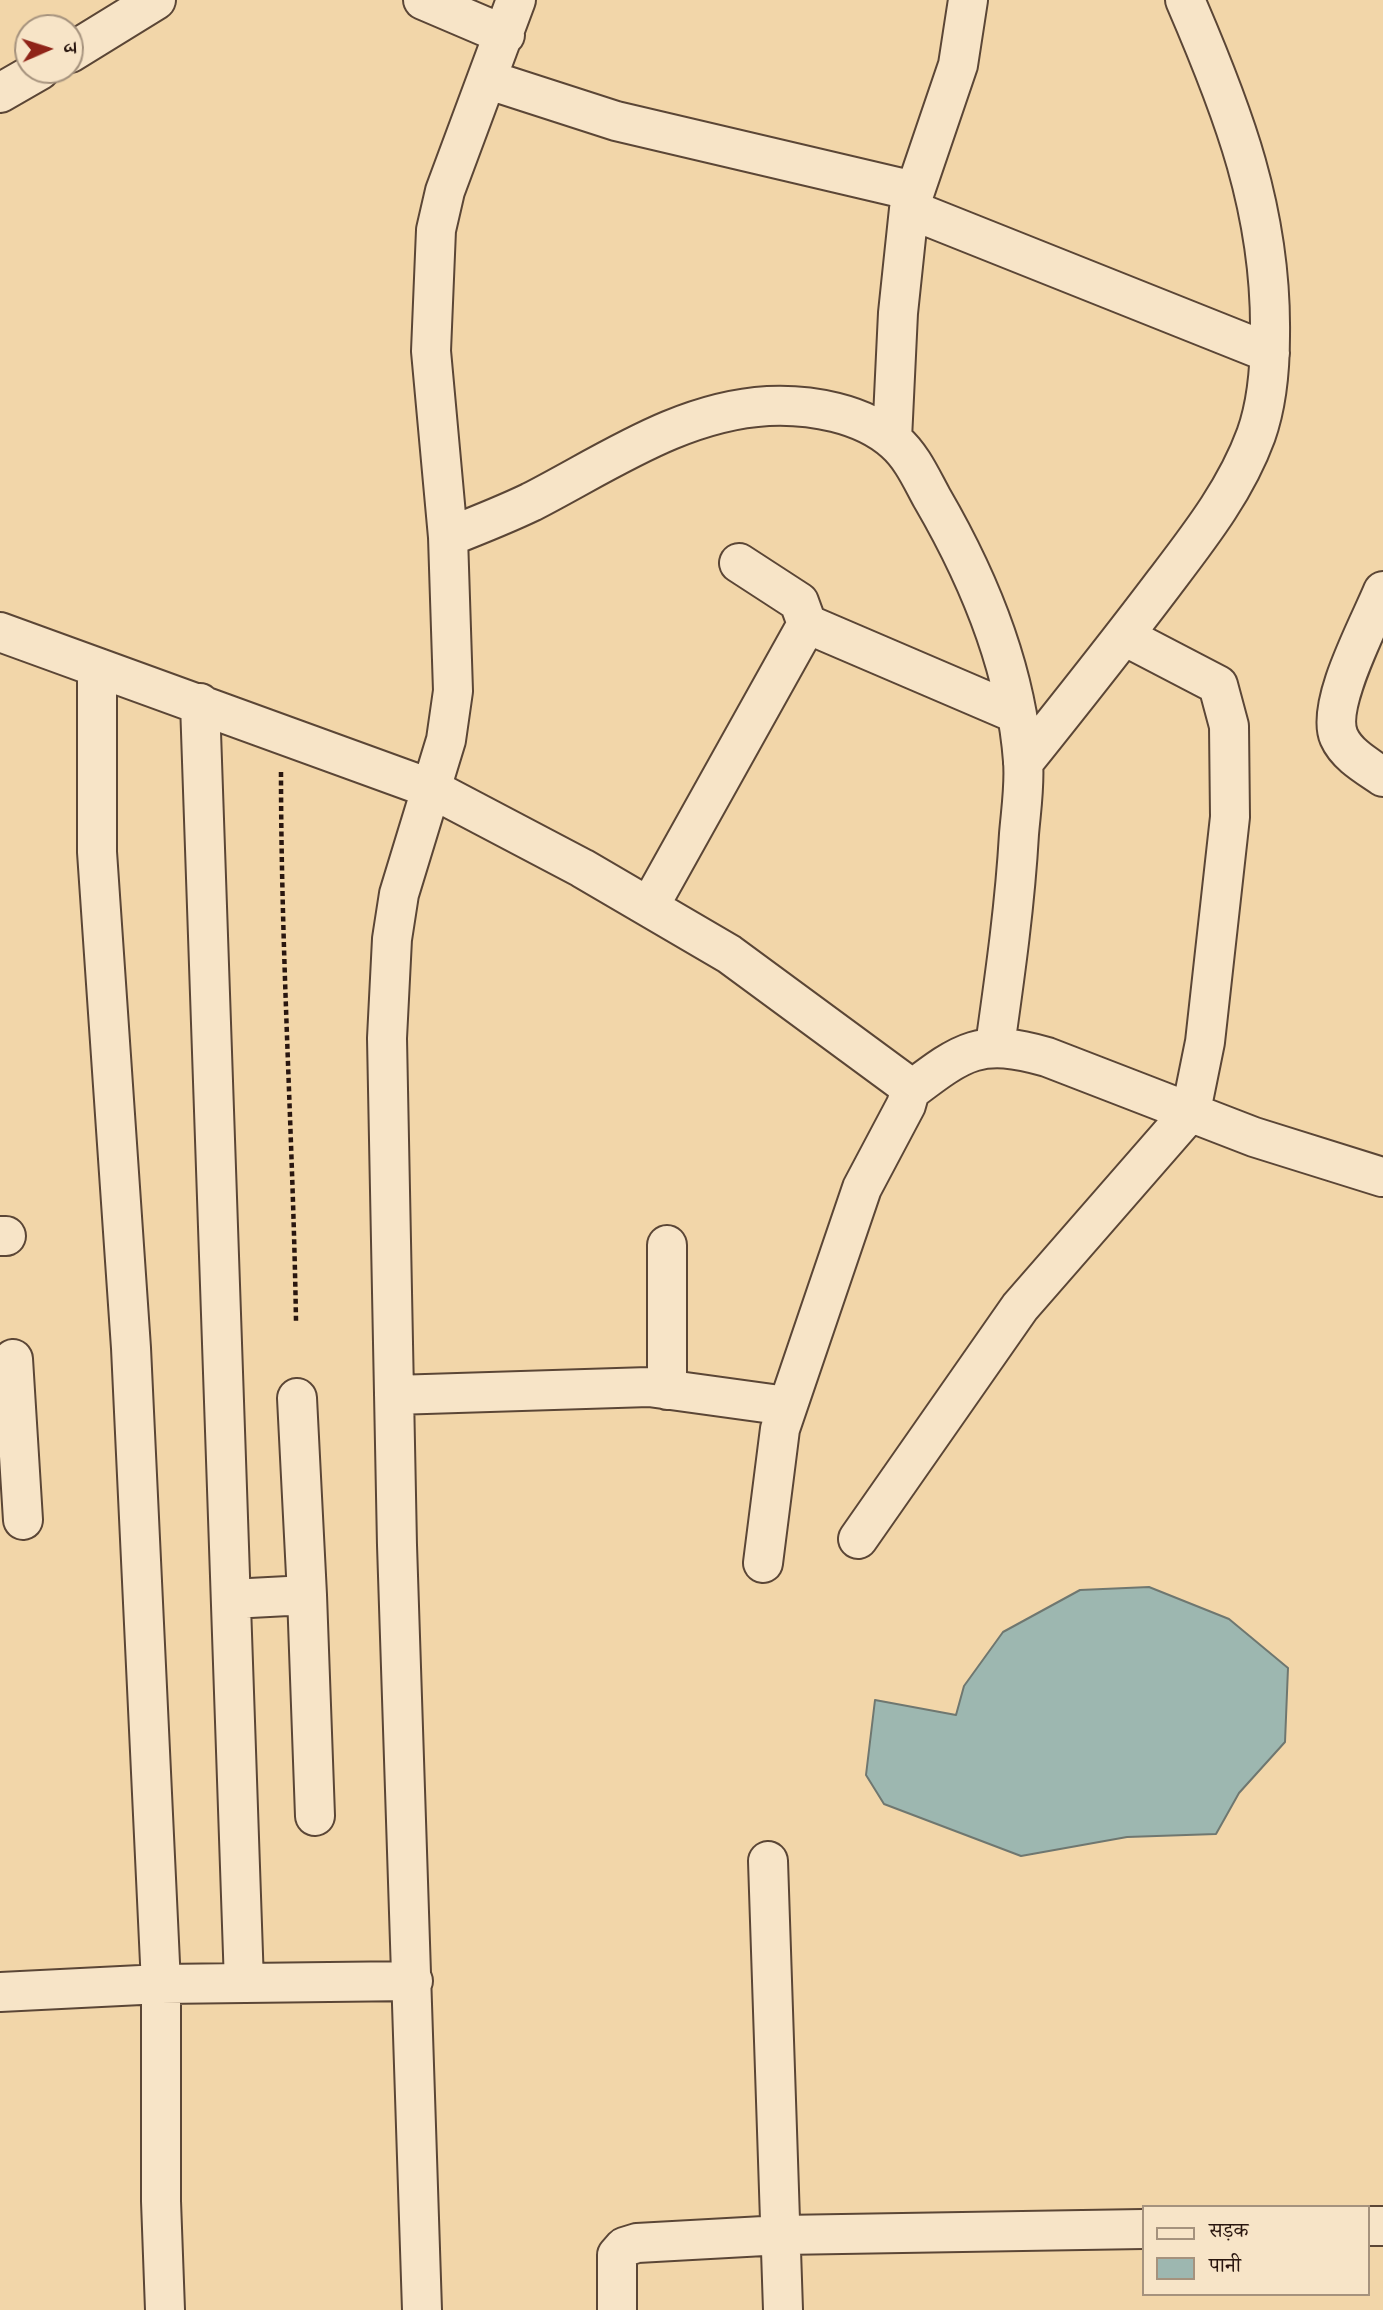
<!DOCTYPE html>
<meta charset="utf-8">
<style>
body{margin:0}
#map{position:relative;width:1383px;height:2310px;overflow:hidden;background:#f2d6a9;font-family:"Sorts Mill Goudy","Noto Serif Devanagari",serif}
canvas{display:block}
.legend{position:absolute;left:1142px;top:2205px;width:228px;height:91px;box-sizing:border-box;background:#f7e4c7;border:2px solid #a5927d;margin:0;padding:9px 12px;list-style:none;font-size:21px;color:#29160f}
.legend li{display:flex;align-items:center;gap:14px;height:35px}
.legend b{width:35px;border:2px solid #a5927d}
.north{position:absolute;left:14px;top:14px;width:70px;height:70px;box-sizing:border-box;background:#f7e4c7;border:2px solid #a5927d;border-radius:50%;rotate:87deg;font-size:19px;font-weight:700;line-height:28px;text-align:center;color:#29160f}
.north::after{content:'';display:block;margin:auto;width:24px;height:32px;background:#8f2418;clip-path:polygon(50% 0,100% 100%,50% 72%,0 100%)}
</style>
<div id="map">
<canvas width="1383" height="2310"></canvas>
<ul class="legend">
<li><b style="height:9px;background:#f7e4c7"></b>सड़क</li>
<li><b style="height:19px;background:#9db7b0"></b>पानी</li>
</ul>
<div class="north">उ</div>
</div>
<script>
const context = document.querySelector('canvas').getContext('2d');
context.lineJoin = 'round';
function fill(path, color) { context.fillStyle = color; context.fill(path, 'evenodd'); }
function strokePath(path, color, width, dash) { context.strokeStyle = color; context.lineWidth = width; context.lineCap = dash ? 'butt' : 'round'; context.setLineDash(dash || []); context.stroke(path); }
const water = new Path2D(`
 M1149,1587L1229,1619L1288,1668L1285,1742L1239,1793L1216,1834L1127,1837L1021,1856L884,1804L866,1775L875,1700L956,1715L964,1686L1003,1632L1080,1590Z`);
fill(water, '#9db7b0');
strokePath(water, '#6f7770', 2);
const minor = new Path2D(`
 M423,0L505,35
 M70,53L156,0
 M489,80L616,121L914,191
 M0,93L40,70
 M909,209L1270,353
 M892,439L898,313L909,209L958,65L968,0
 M448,537C476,526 504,515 531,502C607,463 680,411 768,406C810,404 863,413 895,442C912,457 921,478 932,498C978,577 1016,668 1023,761C1025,785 1021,810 1019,834C1015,905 1005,975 995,1046
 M739,563L799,602L807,624L1017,714
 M1383,591C1370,623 1325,705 1339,737C1347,755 1367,766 1383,777
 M0,632L432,789L582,868L729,954L907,1085L910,1091L906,1105L862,1188L780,1429L763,1563
 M97,668V852L131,1348L161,1984V2201L165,2310
 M200,703L244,1983
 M1023,763C1071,703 1118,644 1164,583C1199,537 1236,490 1256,435C1267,404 1270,369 1270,336C1272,212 1233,111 1185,0
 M649,907L807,624
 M910,1091C964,1050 980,1038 1047,1057L1254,1137L1382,1177
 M0,1236H6
 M13,1359L23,1520
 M667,1390V1245
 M394,1395L649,1387L787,1406
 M297,1398L307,1595
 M858,1539L1020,1307L1191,1111L1205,1042L1230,817L1229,726L1218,685L1124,636
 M231,1599L307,1595L315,1816
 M768,1861L783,2310
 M0,1992L161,1984L413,1981
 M1367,2226H1383
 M422,2310L397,1545L387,1038L392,939L399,894L446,740L453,691L448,537L431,351L436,230L445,191L516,0
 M617,2310V2255L624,2247L637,2243L782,2235L1143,2229`);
strokePath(minor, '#5b4636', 42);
strokePath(new Path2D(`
 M281,772C281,955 293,1138 296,1321`), '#29160f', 4.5, [5, 3.5]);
strokePath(minor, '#f7e4c7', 38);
</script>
